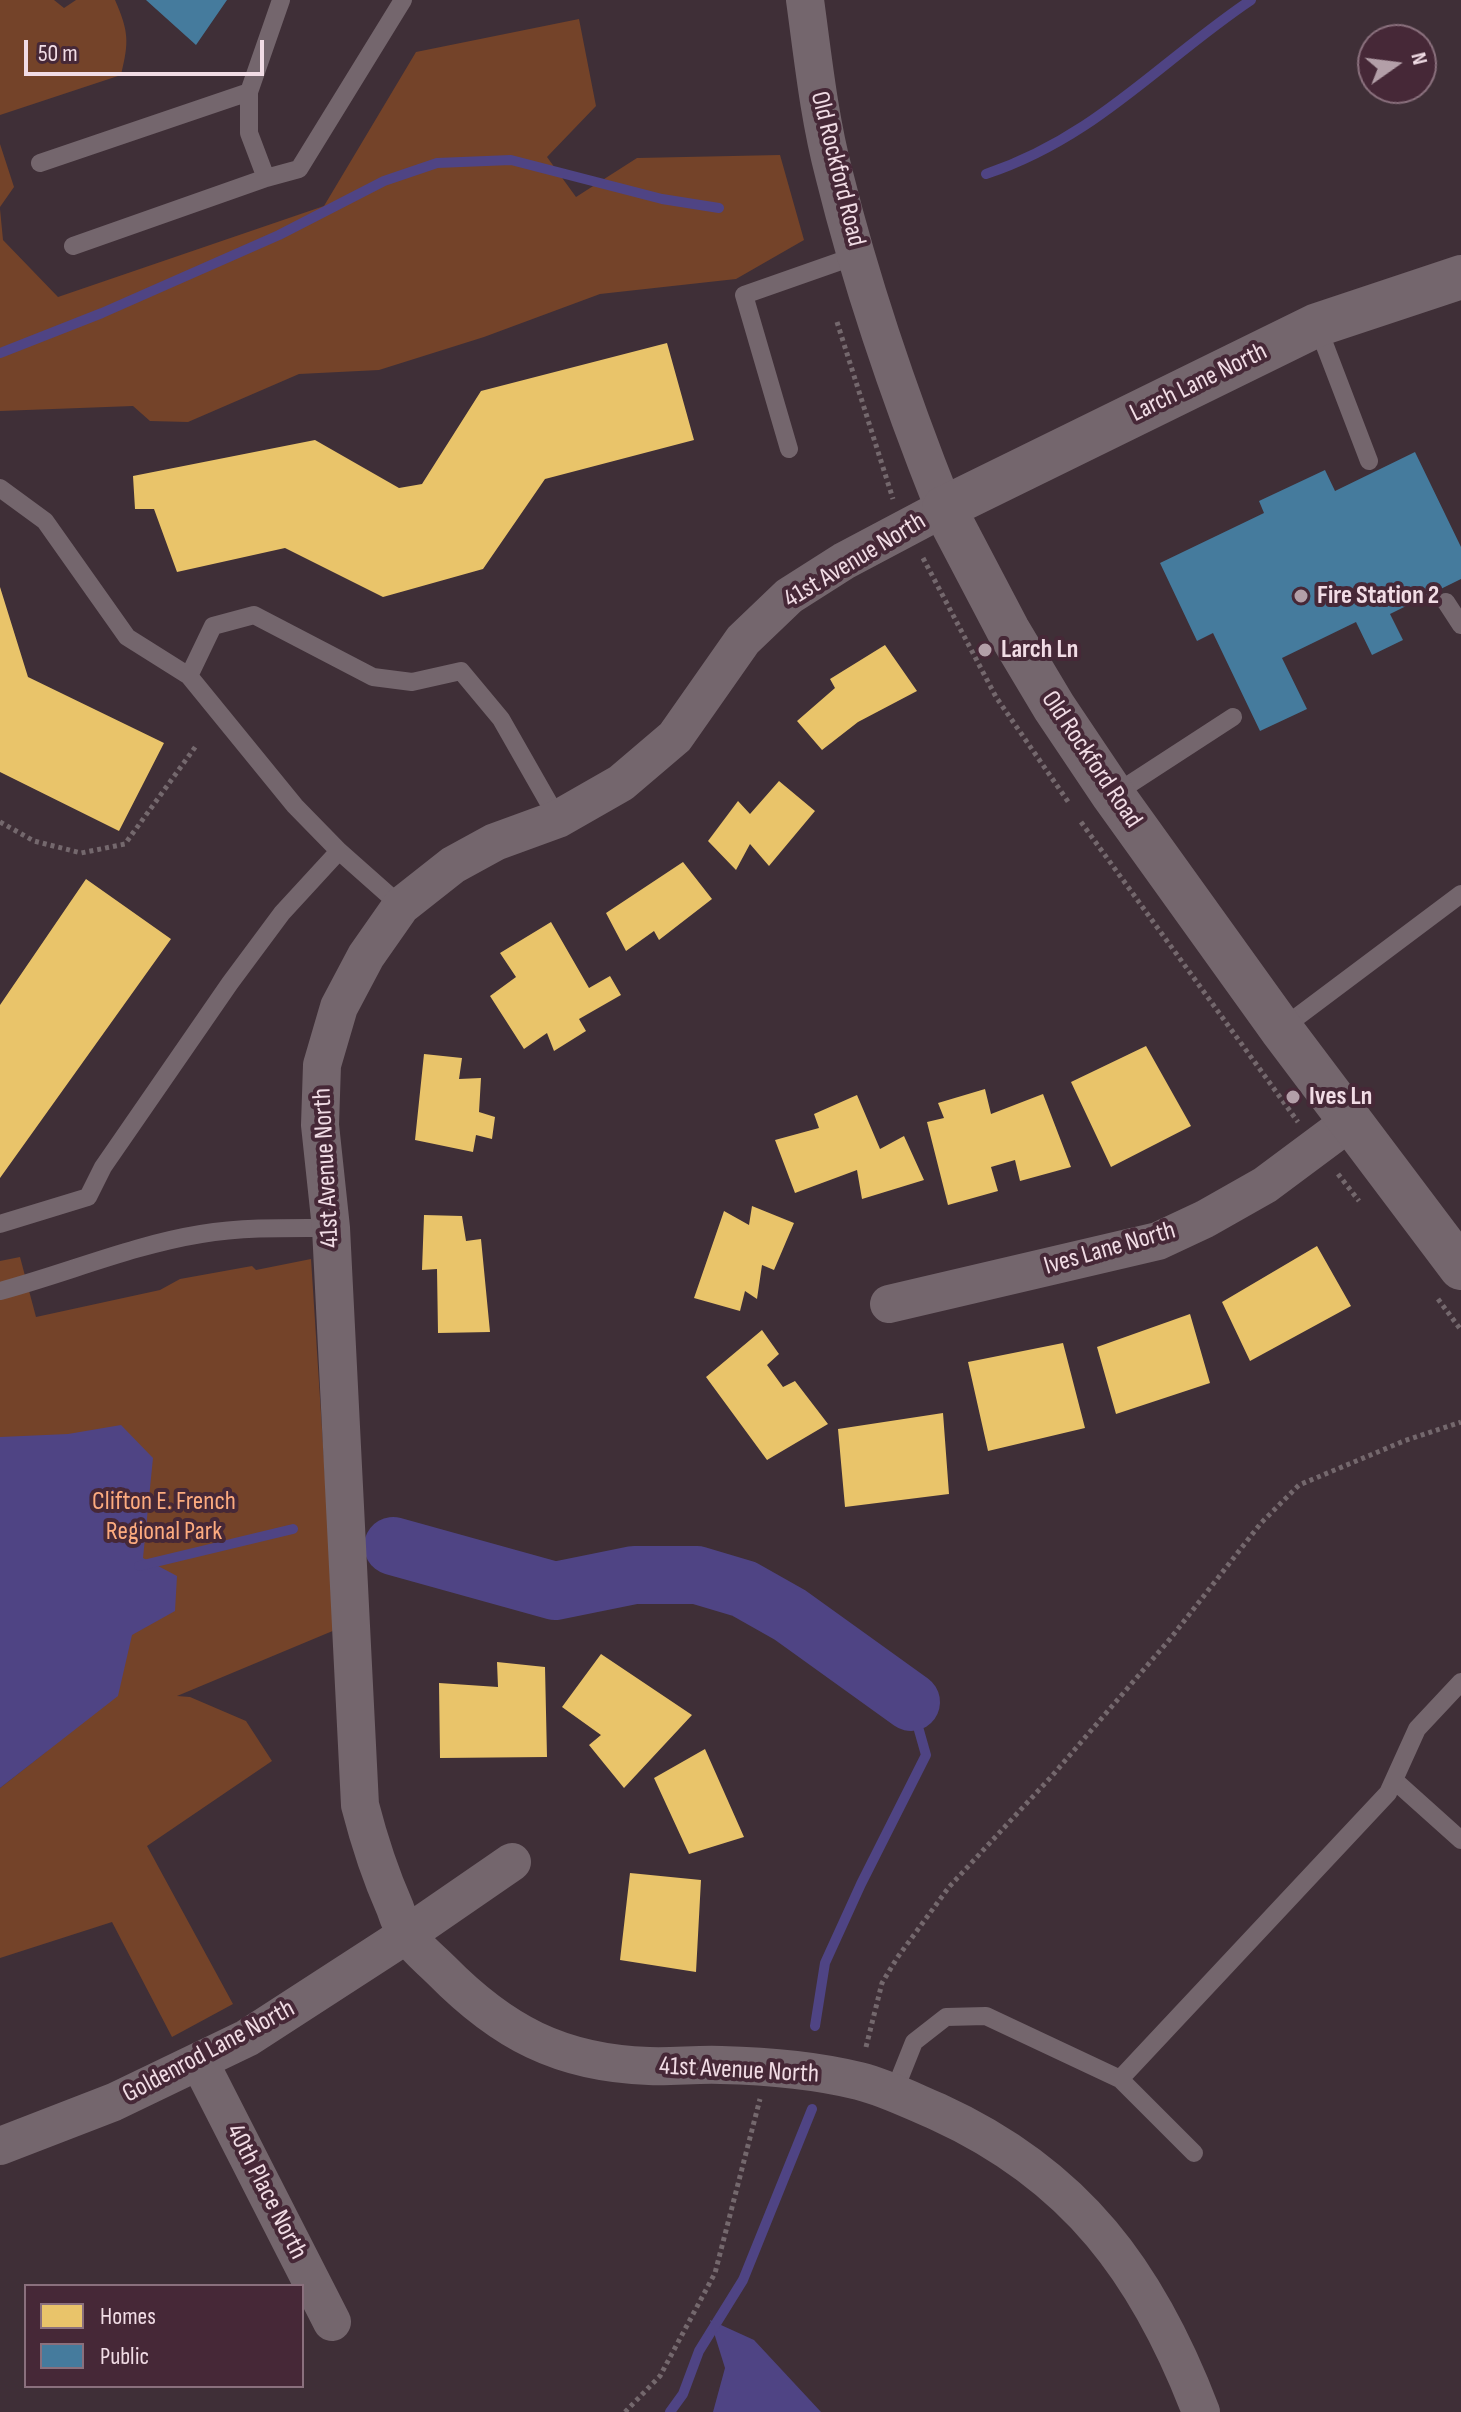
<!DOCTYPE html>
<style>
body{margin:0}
#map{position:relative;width:1461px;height:2412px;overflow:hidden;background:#3f2f37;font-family:"Sofia Sans Condensed",sans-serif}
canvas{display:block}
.legend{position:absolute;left:24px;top:2284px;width:280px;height:104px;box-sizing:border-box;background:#462837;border:2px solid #8a707d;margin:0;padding:10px 14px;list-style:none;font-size:24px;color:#f1dce5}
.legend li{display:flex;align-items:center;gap:16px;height:40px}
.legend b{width:40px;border:2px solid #8a707d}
.north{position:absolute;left:1357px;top:24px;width:80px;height:80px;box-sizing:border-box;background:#462837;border:2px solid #8a707d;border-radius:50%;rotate:76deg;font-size:22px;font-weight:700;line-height:32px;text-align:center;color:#f1dce5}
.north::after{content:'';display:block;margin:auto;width:28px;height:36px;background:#b39fa8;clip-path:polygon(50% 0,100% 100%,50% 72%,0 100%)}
.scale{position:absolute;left:24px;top:40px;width:240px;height:36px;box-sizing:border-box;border:4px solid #f1dce5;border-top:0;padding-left:10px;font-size:24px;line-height:28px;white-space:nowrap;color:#f1dce5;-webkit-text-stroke:6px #462837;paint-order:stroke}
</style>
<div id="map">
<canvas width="1461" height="2412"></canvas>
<ul class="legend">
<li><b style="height:22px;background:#e9c46a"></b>Homes</li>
<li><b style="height:22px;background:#457b9d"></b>Public</li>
</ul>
<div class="north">N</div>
<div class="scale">50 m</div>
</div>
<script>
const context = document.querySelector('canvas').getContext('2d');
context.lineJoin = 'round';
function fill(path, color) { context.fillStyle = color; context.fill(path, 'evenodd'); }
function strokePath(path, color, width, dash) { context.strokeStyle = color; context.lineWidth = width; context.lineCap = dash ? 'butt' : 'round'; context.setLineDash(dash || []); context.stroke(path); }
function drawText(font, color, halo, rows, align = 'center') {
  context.font = font + ' "Sofia Sans Condensed",sans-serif'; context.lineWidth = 8; context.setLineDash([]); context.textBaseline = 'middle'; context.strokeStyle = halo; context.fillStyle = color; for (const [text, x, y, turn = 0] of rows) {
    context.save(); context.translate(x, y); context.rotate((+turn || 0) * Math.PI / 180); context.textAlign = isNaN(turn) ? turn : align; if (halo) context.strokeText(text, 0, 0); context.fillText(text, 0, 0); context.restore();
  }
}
fill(new Path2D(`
 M0,0H54L64,8L76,0H115C129,32 129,42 121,75L0,115Z
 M579,19L596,106L547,157L576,197L637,158L780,155L804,240L736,279L600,294L484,337L379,370L299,374L188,422L150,421L133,406L0,411V209L3,240L58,297L324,206L416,52Z
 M0,144L14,187L0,207Z
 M20,1257L36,1317L160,1290L180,1279L252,1266L256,1270L311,1259L335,1630L177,1696L190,1697L246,1721L272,1761L147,1846L233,2004L172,2037L112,1922L0,1958V1788L47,1751L0,1770V1261Z`), '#744329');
fill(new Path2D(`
 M121,1425L153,1458L143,1558L177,1576L175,1611L132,1635L118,1696L0,1788V1437L68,1434Z
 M710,2320L754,2340L821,2412H713L725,2368Z`), '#4f4484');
fill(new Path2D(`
 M667,343L694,440L545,479L483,569L383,597L285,548L177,572L154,509H135L133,476L315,440L399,488L422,484L481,391Z
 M0,587L28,677L164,743L119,831L0,772Z
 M885,645L917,691L858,722L822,750L797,721L835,688L830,679Z
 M779,781L815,811L769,866L750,844L736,870L708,841L738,801L750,814Z
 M683,862L712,899L659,940L654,931L626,951L606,913Z
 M86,879L171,939L0,1178V1005Z
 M551,922L589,988L610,976L621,995L579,1019L586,1031L554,1051L547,1033L524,1049L490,996L516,977L500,953Z
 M1146,1046L1191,1126L1111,1167L1071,1082Z
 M424,1054L462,1058L459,1079L481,1078L479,1112L495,1117L492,1139L476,1135L473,1152L415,1140Z
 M985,1089L991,1114L1043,1094L1071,1167L1020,1181L1015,1160L991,1167L998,1191L948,1205L927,1122L944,1118L938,1103Z
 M857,1095L880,1149L904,1136L924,1180L862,1199L857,1170L795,1193L775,1140L819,1128L814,1114Z
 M752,1206L794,1223L774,1270L762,1265L757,1299L745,1291L740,1311L694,1298L724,1211L749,1225Z
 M424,1215L462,1216L466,1241L481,1239L490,1332L438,1333L437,1269L422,1270Z
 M1317,1246L1351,1306L1250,1361L1222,1302Z
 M1190,1314L1210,1383L1116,1414L1097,1347Z
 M762,1330L779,1354L767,1365L783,1387L795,1381L828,1424L767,1460L706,1377Z
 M1063,1343L1085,1428L988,1451L968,1362Z
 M943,1413L949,1494L845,1507L838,1429Z
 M601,1654L692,1715L624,1788L589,1745L601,1735L562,1707Z
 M497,1662L545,1667L547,1757L440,1758L439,1683L498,1687Z
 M705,1749L744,1837L689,1854L654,1778Z
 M630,1873L701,1880L696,1972L620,1960Z`), '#e9c46a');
fill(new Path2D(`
 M146,0H227L196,45Z
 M1415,452L1461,547V579L1390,614L1403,640L1372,655L1356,622L1282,658L1307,709L1260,731L1213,633L1197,641L1160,563L1264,513L1259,501L1325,470L1335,491Z`), '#457b9d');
strokePath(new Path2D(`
 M986,174C1095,138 1160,61 1251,0
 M0,353L102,313L279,235L384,181L437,163L511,160L662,199L719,208
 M139,1566L293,1529
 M815,2026L825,1963L861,1884L926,1755L911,1702
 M670,2412L683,2394L699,2351L743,2280L812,2109`), '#4f4484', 10);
strokePath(new Path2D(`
 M393,1546L555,1591L634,1575H697L744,1589L790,1615L911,1702`), '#4f4484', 58);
strokePath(new Path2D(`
 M837,322L893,499
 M923,558L996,697L1069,803
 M0,822L34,841L81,853L125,844L196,746
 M1081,822L1298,1122
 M1338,1174L1359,1201
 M1438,1299L1461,1330
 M866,2047L882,1983L897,1958L949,1887L1051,1777L1170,1639L1261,1523L1299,1485L1404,1441L1461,1422
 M625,2412L660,2376L715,2273L760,2099`), '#74686d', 5, [4, 4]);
strokePath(new Path2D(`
 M281,0L249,92V133L266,178L299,169L403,0
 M40,163L249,92
 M73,246L266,178
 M1317,325L1369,461
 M789,449L744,295L858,255
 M0,488L45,521L127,637L189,676L295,806L339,851L401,906
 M1446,602L1461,625
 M189,676L213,626L254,615L373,677L412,682L461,671L501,719L558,819
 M1113,795L1233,717
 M1281,1029L1461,894
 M0,1224L88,1197L103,1167L230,983L282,913L339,851
 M0,1291C67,1273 133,1245 201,1234C244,1227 288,1228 331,1228
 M1394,1780L1461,1840
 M1120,2079L1194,2153
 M894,2092L914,2042L946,2017L986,2016L1120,2079L1388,1793L1417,1729L1461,1682`), '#74666d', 18);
strokePath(new Path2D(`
 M805,0C813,58 819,117 834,174C862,287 901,400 944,508L844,561L789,596L743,640L675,737L621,783L558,819L495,842L453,865L401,906L366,956L339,1007L322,1065L320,1125L331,1228L360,1805C370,1844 379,1872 395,1908C398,1917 402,1928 407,1935C416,1948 430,1959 441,1970C502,2032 560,2063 649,2066C673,2067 697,2064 721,2065C768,2066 814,2070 859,2081C887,2088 912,2101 938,2112C1076,2175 1148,2273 1201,2412
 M889,1304L1158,1241L1205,1219L1265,1185L1351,1121
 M200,2063L332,2322
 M0,2146L114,2102L247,2038L406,1935L512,1862`), '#74666d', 38);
strokePath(new Path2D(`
 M1461,277L1317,325L944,508L1008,630L1054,707L1113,795L1281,1029L1461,1268`), '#74666d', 44);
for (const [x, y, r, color] of [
 [1301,596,8,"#b39fa8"],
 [985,650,8,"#b39fa8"],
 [1293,1097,8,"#b39fa8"]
]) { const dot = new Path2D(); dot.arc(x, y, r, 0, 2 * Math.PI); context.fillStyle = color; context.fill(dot); strokePath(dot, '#462837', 3); }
drawText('26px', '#f1dce5', '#462837', [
 ["Old Rockford Road",837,169,76],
 ["Larch Lane North",1199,383,-26],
 ["41st Avenue North",855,561,-31],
 ["Old Rockford Road",1091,760,56],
 ["41st Avenue North",327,1168,-93],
 ["Ives Lane North",1110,1249,-16],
 ["Goldenrod Lane North",209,2052,-28],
 ["41st Avenue North",739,2071,3],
 ["40th Place North",266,2192,63]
]);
drawText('bold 26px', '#f1dce5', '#462837', [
 ["Fire Station 2",1317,596],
 ["Larch Ln",1001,650],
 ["Ives Ln",1309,1097]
], 'left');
drawText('26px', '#fdab7f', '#462837', [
 ["Clifton E. French",164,1502],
 ["Regional Park",164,1532]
]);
</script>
